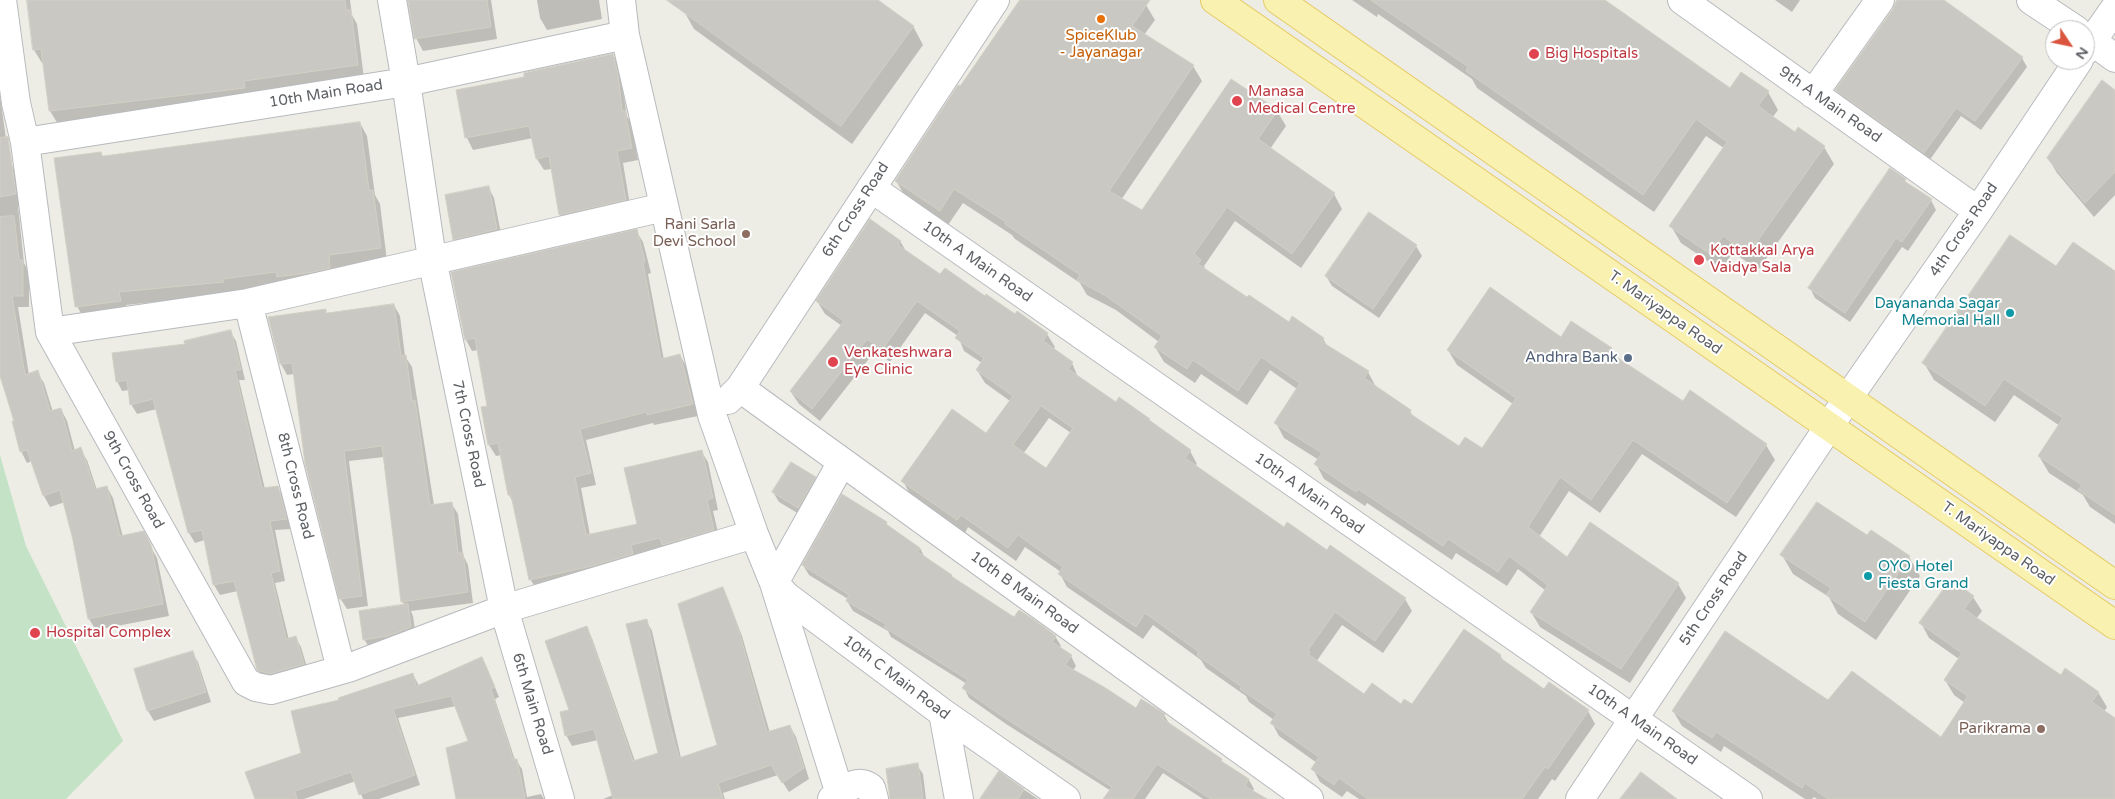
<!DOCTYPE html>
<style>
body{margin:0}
#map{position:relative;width:2115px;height:799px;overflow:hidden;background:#eeede5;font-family:"Varela Round",sans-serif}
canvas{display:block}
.north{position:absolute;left:2045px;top:20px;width:50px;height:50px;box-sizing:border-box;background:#fff;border:1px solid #bebfc1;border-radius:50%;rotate:124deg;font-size:14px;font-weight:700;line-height:20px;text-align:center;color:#5d6064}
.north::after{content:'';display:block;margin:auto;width:18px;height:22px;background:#db553e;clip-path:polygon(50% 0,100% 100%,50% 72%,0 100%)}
</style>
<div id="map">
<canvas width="2115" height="799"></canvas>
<div class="north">N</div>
</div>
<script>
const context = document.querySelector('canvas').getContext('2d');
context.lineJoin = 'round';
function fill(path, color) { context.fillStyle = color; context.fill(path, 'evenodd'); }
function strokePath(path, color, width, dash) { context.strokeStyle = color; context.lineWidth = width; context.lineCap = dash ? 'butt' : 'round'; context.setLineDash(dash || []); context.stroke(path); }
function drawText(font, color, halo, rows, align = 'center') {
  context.font = font + ' "Varela Round",sans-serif'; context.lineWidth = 4; context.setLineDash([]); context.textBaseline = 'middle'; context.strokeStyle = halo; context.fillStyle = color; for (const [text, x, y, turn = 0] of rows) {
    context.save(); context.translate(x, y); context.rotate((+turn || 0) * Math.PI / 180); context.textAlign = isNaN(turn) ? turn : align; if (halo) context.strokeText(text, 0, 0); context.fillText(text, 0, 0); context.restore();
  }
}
fill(new Path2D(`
 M0,455L26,546L123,741L66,799H0Z`), '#c4e3c6');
fill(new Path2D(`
 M28,0H350L352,15L357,24L364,78L58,124L50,111L44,63H42L34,50Z
 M409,0H491L497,39L423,51L416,38Z
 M537,0H599L602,19L547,30L540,18Z
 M666,0H876L913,26L923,45L852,144L694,29L685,13Z
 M1021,0H1138L1146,5L1155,20L1144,35L1193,66L1202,81L1121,200L1142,212L1232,81L1277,111L1286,126L1270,149L1334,194L1342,209L1301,268L1235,221L1204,266L1206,271L1248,299L1289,323L1323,339L1328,347L1368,372L1376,387L1410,411L1414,418L1459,448L1483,450L1513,404L1457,365L1448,350L1561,339L1611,349L1616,358L1684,403L1691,392L1766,445L1775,460L1736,517L1642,454L1600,513L1569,491L1539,537L1567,559L1678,584L1686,598L1630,683L1540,627L1531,612L1546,591L1518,569L1507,586L1456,553L1452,560L1367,503L1365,506L1324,479L1316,464L1319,460L1284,438L1276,423L1297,389L1270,370L1247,405L1201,374L1195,383L1164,362L1155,347L1159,342L1116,310L1087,295L1080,283L1015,239L1012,235L963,203L948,225L905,196L896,181Z
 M1352,0H1603L1730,89L1768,92L1778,110L1772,118L1795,134L1824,147L1834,164L1758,270L1733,252L1721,270L1681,243L1671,226L1724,148L1706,136L1654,212L1477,88L1472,79L1378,14L1377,17Z
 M1775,0H1800L1792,12Z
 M1902,0H1940L2022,58L2027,67L1981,130L1961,116L1929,161L1842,99L1837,90Z
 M613,55L619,67L627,116L631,123L638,160L623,163L631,211L567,226L560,215L552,169L544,170L537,159L533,138L473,150L467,138L458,91L526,78Z
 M2115,92V195L2094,217L2057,173L2048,158Z
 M0,95L6,139H0Z
 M360,123L367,136L375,195L380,204L387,261L335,268L337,281L283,285L230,292V294L126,305L127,313L84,319L77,306L101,153L103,157Z
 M11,164L18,176L22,205L18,206L24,263L29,272V307H18L29,375L37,372L44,383L53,412L61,409L67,421L75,451L80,449L87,460L97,490L107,487L113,498L123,537L143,533L157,558L169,616L96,630L89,619L65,502L50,507L44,496L32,461L27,463L21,451L16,421L0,372V167Z
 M1905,180L1908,185L1931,200L1936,210L1908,251L1902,247L1850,322L1815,298L1810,288Z
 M489,188L494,198L502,239L460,249L454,239Z
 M636,231L643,242L651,273L648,274L664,360L680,355L686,366L698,416L654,425L653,423L586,440L596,485L581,488L590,535L639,525L701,451L708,462L718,510L713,511L720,541L537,590L530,579L514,504L509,495L502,455L496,456L489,445L483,408L489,407L478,350L472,351L466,340Z
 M900,241L906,251L941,276L985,297L1047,334L1055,347L1053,350L1072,363L1078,377L1116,404L1149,419L1152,424L1190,451L1197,464L1195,466L1284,529L1405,599L1412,611L1383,653L1342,625L1316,662L1365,696L1401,706H1412L1500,655L1504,662L1544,691L1588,711L1595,724L1555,781L1552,779L1538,799H1359L1347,791L1342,797L1320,782L1313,769L1317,763L1279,736L1272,723L1274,720L1249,702L1246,696L1206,668L1201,660L1153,625L1143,639L1067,587L1060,574L1061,572L1025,547L1016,561L968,527L965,533L910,494L903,481L986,435L1010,401L985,383L977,370L982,363L964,351L958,336L925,313L890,362L875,351L820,421L799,404L791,392L842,326L825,314L817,301ZM1049,418L1071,433L1046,470L1023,454Z
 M1416,246L1422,256L1379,318L1332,286L1326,276Z
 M2056,268L2115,273V524L2090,507L2083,495L2049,473L2039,456L2060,426L2014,395L1995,422L1934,380L1924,363Z
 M394,305L400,316L405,356L412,367L434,505L451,503L458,514L463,555L468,565L473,603L411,611L413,616L416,637L370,649L364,639L405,606L402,601L384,457L349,461L368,606L347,609L340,598L294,374L287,375L281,364L269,318L325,311L327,314Z
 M230,331L236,341L245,380H239L265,489L278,488L284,498L292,529L275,530L285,581L275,583L289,640L296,638L301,647L309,674L264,680L258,670L238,591L220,595L214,585L205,540L195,543L189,533L157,409L137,414L131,404L129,390L122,391L117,381L187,346Z
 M815,478L820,488L804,517L779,502L773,492Z
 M886,523L889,528L920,548L925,558L951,575L954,580L1015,618L1055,636L1061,646L1059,648L1071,656L1076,666L1073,671L1136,710L1164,715L1170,725L1221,760L1224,765L1249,780L1254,789L1252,792L1256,799H1203L1163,773L1145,799H1114L1111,791L1006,724L969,698L964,688L967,684L891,637L888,631L853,611L847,601L848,599L809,575L803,565Z
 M1867,537L1909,557L1920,576L1876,640L1838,614L1829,597L1793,574L1782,555Z
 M722,588L728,599L742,636L770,733L790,726L796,737L809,779L789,792L778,775L723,793L725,799H603L613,795L598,740L572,746L566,735L586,627L592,638L635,761L659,754L646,620L652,631L681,758L719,746Z
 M1973,597L1982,611L1976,619L2061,676L2098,692L2107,707L2104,712L2115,720V799H1817L1814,797L1812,799H1805L1724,746L1721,752L1682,726L1673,711L1828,702L1941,739L1965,703L1954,695L1945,680L1959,659L1929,638L1921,623Z
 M192,652L198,662L211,702L154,721L148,711L136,670Z
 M487,668L499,697L495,699L515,760H516L522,769L527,797L541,794L544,799H458L469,742L456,706L398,718L420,785L379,799H363L356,781L304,799H256L302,754L340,701L413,674L419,686Z
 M917,765L923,774L926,799H892Z
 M999,773L1038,799H983Z`), '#0003');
const building = new Path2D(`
 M27,0H345L346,10H351L358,65L244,81L245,88L49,111L41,49L33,50Z
 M408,0H487L491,27L414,39Z
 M667,0H878L914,26L841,126Z
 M1020,0H1150L1132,26L1194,65L1109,191L1142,210L1231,79L1278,110L1258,139L1335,193L1292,254L1227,207L1194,254L1201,260L1198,264L1247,297L1249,295L1289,322L1292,316L1324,338L1322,342L1369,371L1364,378L1411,410L1409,413L1459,446L1465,437L1482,448L1516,398L1447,350L1490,287L1561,337L1571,321L1612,348L1609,352L1683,401L1690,390L1767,444L1727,503L1633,440L1591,500L1560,477L1528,527L1567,557L1590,522L1679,583L1621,669L1530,612L1548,585L1509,556L1498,572L1448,539L1443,546L1358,489L1356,492L1314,464L1322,453L1274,423L1300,383L1261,357L1238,391L1193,360L1187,369L1154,347L1162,336L1106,296L1077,280L1080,275L1005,224L1006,222L954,189L940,211L895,181L958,85L960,86Z
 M1371,0H1605L1730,88L1741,72L1769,91L1758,106L1795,132L1798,127L1825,146L1748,254L1723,236L1710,254L1669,226L1727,142L1696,119L1643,195L1466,71L1468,67Z
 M1897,0H1944L2023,57L1975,121L1956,108L1924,153L1835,90L1893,9Z
 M613,54L618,74L622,111L625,110L632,148L617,151L626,200L559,215L549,156L536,159L529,126L465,138L456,90L524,77V73Z
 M2102,80L2115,90V172L2085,203L2047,158Z
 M360,122L369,190H373L381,248L329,255L330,268L313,272L277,277L276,272L223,279L224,282L119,292L121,301L75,307L54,158L101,152L102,156Z
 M8,137L16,194L0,197V138Z
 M1890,168L1906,179L1904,181L1932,199L1902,242L1896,238L1845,313L1808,288Z
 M489,186L497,229L453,240L445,195Z
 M1369,212L1417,245L1373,309L1325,276Z
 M14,216L19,260H23V296H12L25,375L38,370L50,411L61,408L72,451L81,447L95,489L107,486L120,536L144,531L151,545L163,604L88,619L73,540L60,490L43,496L27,450L20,452L12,421H14L0,376V217Z
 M870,219L901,241L898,245L940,274L945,268L985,296L986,294L1015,314L1017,311L1048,333L1043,341L1073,362L1068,369L1116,402L1119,397L1150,419L1149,420L1191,450L1185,458L1284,527L1287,522L1327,550L1330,545L1406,598L1375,641L1335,612L1308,650L1310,652L1308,654L1364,694L1372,683L1401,704L1404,699L1412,704L1464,629L1501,655L1499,657L1544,689L1549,682L1589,710L1548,769L1545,767L1522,799H1368L1339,778L1334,785L1311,769L1319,757L1270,723L1277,714L1240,689L1242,687L1197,655L1199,652L1145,613L1136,627L1058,574L1063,567L1018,535L1008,548L961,515L957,520L901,481L952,409L986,433L1013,396L976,370L984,358L955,338L960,331L917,301L882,350L867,339L812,409L790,391L844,321L816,301ZM1041,406L1073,428L1046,468L1013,445Z
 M637,229L645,262L643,263L661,359L680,354L693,404L647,415L646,412L580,429L591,473L575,477L586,535L637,524L624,468L702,450L713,498L707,500L714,530L662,545L660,538L631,545L633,554L592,566L529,580L511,495H508L498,443L488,445L481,407L487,406L475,338L465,340L451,272Z
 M2010,235L2056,266L2073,242L2115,271V515L2078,490L2082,485L2038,456L2063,418L2004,379L1985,406L1922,363Z
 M394,304L401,356L406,355L412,401L415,400L430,505L452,502L458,553H463L468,592L401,602L382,446L344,451L362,596L339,599L305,463L292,363L280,364L268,317L326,309V313Z
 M231,330L241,370H235L262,488L278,486L287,519L270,521L280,571L271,573L286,639L296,636L304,664L270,674L257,670L234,581L213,585L202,530L188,533L153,399L130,405L127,380L116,382L112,353L185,344L184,341Z
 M791,462L816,477L798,508L772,492Z
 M842,494L887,522L886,524L920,548L918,552L952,575L951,576L1014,617L1019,610L1033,619L1056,636L1052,642L1072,655L1065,665L1104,687L1136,708L1141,699L1159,710L1165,714L1163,719L1222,759L1221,761L1249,779L1245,786L1267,799H1211L1157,764L1133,799H1103L1112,787L999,714L962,688L968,680L884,627L886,624L846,601L849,595L802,565Z
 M1817,502L1867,535L1871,530L1910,556L1865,622L1826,595L1831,588L1780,555Z
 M1951,579L1974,596L1964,609L2061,675L2065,668L2099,692L2092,702L2115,718V799H1828L1805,783L1802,788L1716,732L1712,738L1672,711L1725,631L1828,700L1852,671L1941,737L1968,696L1944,680L1962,653L1919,623Z
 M723,587L737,624L767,732L790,725L804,768L782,783L771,765L718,783L723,799H613L594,729L565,736L560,712L569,710L545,641L587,626L633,761L658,753L626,624L647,619L667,714L679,758L717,745L678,604Z
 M408,604L411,627L388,636L363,640L359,611Z
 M193,651L206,692L147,711L134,669Z
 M482,657L495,687L491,689L513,759H517L525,799H456L446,748L468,741L451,696L393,709L415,775L359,795L351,772L295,791L297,799H255L245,772L301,753L291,711L339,700L338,698L413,673L416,686Z
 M918,763L923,799H890L886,769Z
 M999,771L1024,789L1018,799H980Z
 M1641,772L1677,799H1620Z`);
fill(building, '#cac8c2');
strokePath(building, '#d2cfc4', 1);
const minor = new Path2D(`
 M2,0L16,103L25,142L50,332L246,682L256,687L271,690L351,667L504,609L560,799
 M392,0L406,82L432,259L504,609L754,534
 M621,0L625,35L712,415L754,534L774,583L786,596L943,713L1066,799
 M1682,0L1978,211
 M2031,0L2076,30
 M2085,36L2115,58
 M2085,51L2115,8
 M1813,94L1880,0
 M25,142L406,82L625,35
 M871,188L1748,799
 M248,303L341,669
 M50,332L248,303L664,207
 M740,388L1309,799
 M728,400L740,388L995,0
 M943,713L959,799
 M840,794L774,583L842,462
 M832,799C845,790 856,777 871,788L874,799
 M1580,799L1848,398L1978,211L2079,60`);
const major = new Path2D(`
 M1215,0L2115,625
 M1278,0L2115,585`);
strokePath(minor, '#b7babe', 30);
strokePath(major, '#e6ca66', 30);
strokePath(minor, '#fff', 28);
strokePath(major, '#f8f1b0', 28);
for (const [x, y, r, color] of [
 [1101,19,5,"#e8710a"],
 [1534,54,6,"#e0444e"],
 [1237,101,6,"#e0444e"],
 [746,234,5,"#8d6e63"],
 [1699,260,6,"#e0444e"],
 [2010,313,5,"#0f9aa8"],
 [1628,358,5,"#5c6f8a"],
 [833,362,6,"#e0444e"],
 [1868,576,5,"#0f9aa8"],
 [35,633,6,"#e0444e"],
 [2041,729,5,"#8d6e63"]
]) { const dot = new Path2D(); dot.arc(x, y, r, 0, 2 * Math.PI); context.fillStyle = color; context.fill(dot); strokePath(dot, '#fff', 2); }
drawText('15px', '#c56008', '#fff', [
 ["SpiceKlub",1101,36],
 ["- Jayanagar",1101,53]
]);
drawText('15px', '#be3a42', '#fff', [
 ["Big Hospitals",1545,54],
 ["Manasa",1248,92],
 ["Medical Centre",1248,109],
 ["Kottakkal Arya",1710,251],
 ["Vaidya Sala",1710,268],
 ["Venkateshwara",844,353],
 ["Eye Clinic",844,370],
 ["Hospital Complex",46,633]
], 'left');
drawText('15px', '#5d6064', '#fff', [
 ["10th Main Road",326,94,-9],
 ["9th A Main Road",1830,105,35],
 ["6th Cross Road",856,210,-57],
 ["4th Cross Road",1964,230,-56],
 ["10th A Main Road",977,262,35],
 ["T. Mariyappa Road",1665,313,35],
 ["7th Cross Road",468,434,78],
 ["9th Cross Road",133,480,61],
 ["8th Cross Road",295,486,76],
 ["10th A Main Road",1309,494,35],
 ["T. Mariyappa Road",1998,544,35],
 ["10th B Main Road",1024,593,36],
 ["5th Cross Road",1714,599,-56],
 ["10th C Main Road",896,678,37],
 ["6th Main Road",532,704,73],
 ["10th A Main Road",1642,725,35]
]);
drawText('15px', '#785e54', '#fff', [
 ["Rani Sarla",736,225],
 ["Devi School",736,242],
 ["Parikrama",2031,729]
], 'right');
drawText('15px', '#0d838f', '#fff', [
 ["Dayananda Sagar",2000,304],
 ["Memorial Hall",2000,321],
 ["OYO Hotel",1878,567,"left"],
 ["Fiesta Grand",1878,584,"left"]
], 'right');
drawText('15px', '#4e5e75', '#fff', [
 ["Andhra Bank",1618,358]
], 'right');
</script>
